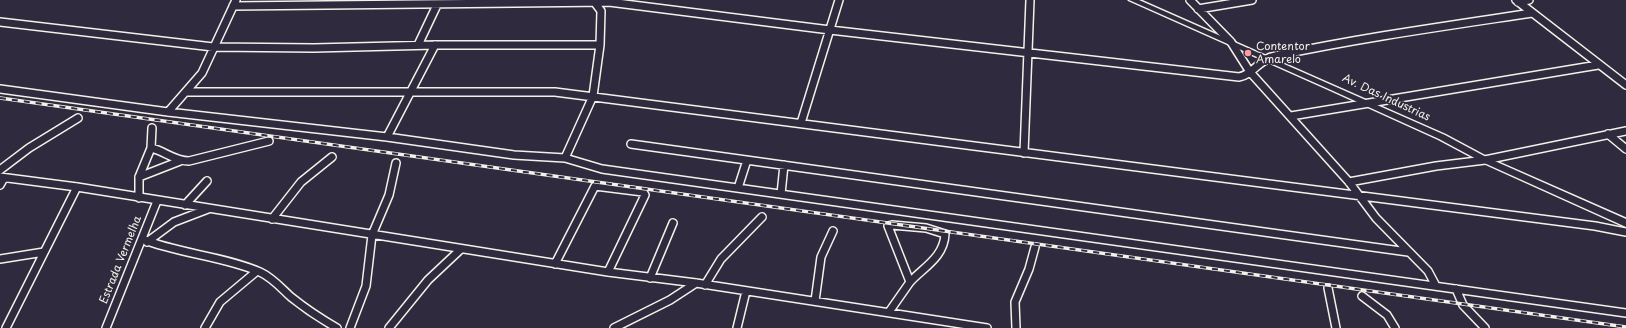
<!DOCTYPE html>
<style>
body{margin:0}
canvas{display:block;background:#2f2a3d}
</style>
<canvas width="1626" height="328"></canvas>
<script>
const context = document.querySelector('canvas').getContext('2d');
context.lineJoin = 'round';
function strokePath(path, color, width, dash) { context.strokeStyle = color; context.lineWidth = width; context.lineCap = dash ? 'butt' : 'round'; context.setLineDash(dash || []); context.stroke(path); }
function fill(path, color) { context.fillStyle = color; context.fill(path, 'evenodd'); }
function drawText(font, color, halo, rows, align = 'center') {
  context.font = font + ' "Playpen Sans",sans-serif'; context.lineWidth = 3.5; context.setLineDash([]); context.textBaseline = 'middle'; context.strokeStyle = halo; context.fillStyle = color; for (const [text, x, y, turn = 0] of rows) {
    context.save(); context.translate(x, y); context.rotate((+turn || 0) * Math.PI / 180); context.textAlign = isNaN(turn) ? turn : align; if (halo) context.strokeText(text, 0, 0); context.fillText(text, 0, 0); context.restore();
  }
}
const minor = new Path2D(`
 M1190,0L1231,42L1250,72L1349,182L1376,218L1428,271L1436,286
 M1516,0L1626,85
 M1518,2L1529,0
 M233,6L609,2L830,30L1239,77C1253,75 1259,59 1275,56C1360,38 1446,26 1532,13
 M1198,9L1252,0
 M0,22L213,47L314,48L435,45H600
 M418,45L437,5
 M0,89L168,112L387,137L514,155L565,158L602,169L1626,313
 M187,92H555L1595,226L1626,232
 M168,112L202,73L236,0
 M1291,116L1598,65
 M801,123L839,0
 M1608,134L1626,149
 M387,137L435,45
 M631,144L1408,252
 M151,148C165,151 174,161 189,161L269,141
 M1024,153L1030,0
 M565,158L593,96L600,45L601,11L595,3
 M0,170L29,148L78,118
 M0,177L77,187L608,272L696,283L987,328
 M139,177L180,161
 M1349,182L1436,166L1485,160L1626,131
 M0,185L4,178
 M738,188L747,160
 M781,194L784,165
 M139,198V177L151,148L152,128
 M185,205L207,181
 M272,219L301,182L332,157
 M892,225L926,228L945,234C944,257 924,267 910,282L888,226Z
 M142,239C180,254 223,256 260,272C273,278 281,288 291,297C306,309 321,319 337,328
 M147,242L174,222L208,209
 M0,259L44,252
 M555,264L595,186L643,192L645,195L608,272
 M650,278L673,223
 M705,285L721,259L762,217
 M1328,288L1336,328
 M1456,289L1463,305L1485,328
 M1362,296L1387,315L1395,328
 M815,301L821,257L833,231
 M889,312L910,282
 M6,328L77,187
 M106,328L157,201
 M205,328L220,302L257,271
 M350,328L366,286L372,235L389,195L396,163
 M389,328L428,280L461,249
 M614,328L670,300L696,283
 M737,328L746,291
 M1016,328L1015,302L1029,269L1035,247`);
const major = new Path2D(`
 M1129,0H1139L1445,135L1488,158L1626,219V227L1482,162L1439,139L1331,90Z`);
strokePath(minor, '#f4f1e8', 10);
strokePath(major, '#f4f1e8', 3);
strokePath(minor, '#2f2a3d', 7);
fill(major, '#2f2a3d');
const rail = new Path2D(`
 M0,98L1626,327`);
strokePath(rail, '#f4f1e8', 3.5);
strokePath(rail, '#2f2a3d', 2, [6]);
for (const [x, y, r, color] of [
 [1248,53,4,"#ff9aa2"]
]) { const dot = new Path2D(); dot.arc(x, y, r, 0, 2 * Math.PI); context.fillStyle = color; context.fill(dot); strokePath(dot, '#2f2a3d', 1.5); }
drawText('11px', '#f4f1e8', '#2f2a3d', [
 ["Contentor",1256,47],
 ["Amarelo",1256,60]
], 'left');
drawText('11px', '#f4f1e8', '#2f2a3d', [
 ["Av. Das Industrias",1386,98,25],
 ["Estrada Vermelha",121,260,-68]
]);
</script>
